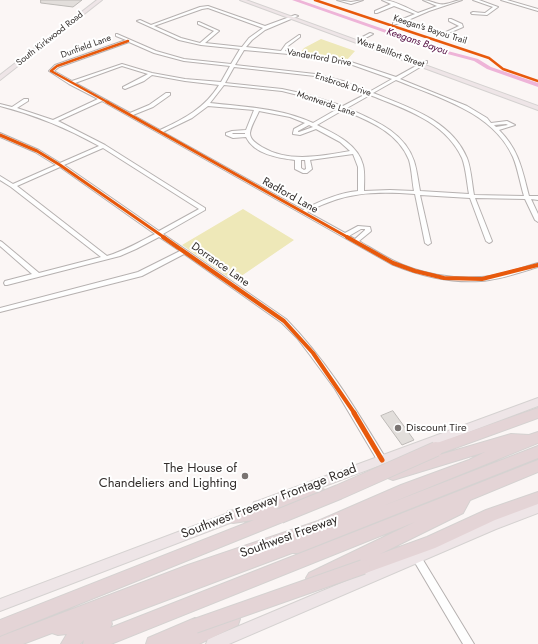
<!DOCTYPE html>
<style>
body{margin:0}
canvas{display:block;background:#fbf6f5}
</style>
<canvas width="538" height="644"></canvas>
<script>
const context = document.querySelector('canvas').getContext('2d');
context.lineJoin = 'round';
function fill(path, color) { context.fillStyle = color; context.fill(path, 'evenodd'); }
function strokePath(path, color, width, dash) { context.strokeStyle = color; context.lineWidth = width; context.lineCap = dash ? 'butt' : 'round'; context.setLineDash(dash || []); context.stroke(path); }
function drawText(font, color, halo, rows, align = 'center') {
  context.font = font + ' Jost,sans-serif'; context.lineWidth = 4; context.setLineDash([]); context.textBaseline = 'middle'; context.strokeStyle = halo; context.fillStyle = color; for (const [text, x, y, turn = 0] of rows) {
    context.save(); context.translate(x, y); context.rotate((+turn || 0) * Math.PI / 180); context.textAlign = isNaN(turn) ? turn : align; if (halo) context.strokeText(text, 0, 0); context.fillText(text, 0, 0); context.restore();
  }
}
fill(new Path2D(`
 M321,39L355,51L346,61L300,53L304,48Z
 M243,209L294,240L234,281L182,245Z`), '#eee8b8');
fill(new Path2D(`
 M292,0H300L444,50L478,59L491,67L538,83V87L487,69L474,61L440,52Z`), '#eeb4d8');
const building = new Path2D(`
 M41,0H82L73,7L41,3Z
 M393,411L414,440L402,445L381,416Z`);
fill(building, '#e2dedb');
strokePath(building, '#bdbab7', 1);
const minor = new Path2D(`
 M337,0L351,2L363,0L351,4Z
 M382,0C394,0 407,8 418,13L437,6L423,0C429,0 433,3 439,4C446,6 455,0 462,0L429,11L406,21L444,33L459,26L449,21V19H451L462,24L463,27L444,35L402,22L393,25V23L415,14L394,6L377,13H375V11L391,4Z
 M473,0H479L498,7L487,15L472,14L471,13L473,12L485,13L493,7Z
 M501,0H507L538,9V11Z
 M208,6L265,26L295,15L298,16L265,30L252,40L246,47L281,51L286,44L299,35H300V37L288,46L285,51L348,61L396,77L425,61H427V63L400,79L467,106L487,118L491,123L507,121L515,125L499,130C519,150 522,169 529,196H538V200L531,199L538,214V222L535,220L525,199L475,198L492,241L491,242L489,243L486,241L470,198L420,195L431,243L428,245L425,243L415,194C373,191 345,192 307,212L345,233L358,226L370,227L371,231L370,232L359,241C371,248 382,255 394,261C420,274 453,279 481,277C500,276 520,268 538,263V267C521,272 499,280 481,281C448,283 421,276 391,264L102,101L58,121L105,145L205,208V210L163,234L286,319C327,361 355,408 385,457L386,460L385,463L382,464L379,463L335,389L310,355L297,338L282,323L184,254L142,276L0,312V308L138,272L180,251L159,237L136,249L120,256L7,285H5L4,283L5,281L32,274L0,246V241L2,242L39,273L101,257L11,187L0,180V176L13,184L56,165L35,152L0,137V133L39,150L60,163L99,146C67,128 35,115 0,106V104L12,107L24,99H28V101L17,108L53,120L98,99L69,84L49,71L55,65L126,40L116,36V34H117L156,51L184,59L231,64L240,49L201,45L179,40L137,21L140,20L151,25L200,7ZM208,8L263,28L249,38L242,47L205,43L219,31L199,22H198V24L214,31L200,43L181,38L154,26L202,9ZM129,42L154,53L184,61L230,66L221,82L185,79L152,73L122,64L72,81L54,71L59,67ZM244,50L300,55L347,63L392,79L369,92L343,81L315,74L235,65ZM122,66L148,74L123,87V88L125,89L144,81L152,75L185,81L219,85C205,108 184,119 160,130L133,115L153,107L170,95V93H166L149,105L130,113L75,83ZM234,67L315,76L339,83L366,94L343,106L305,94L282,89L225,83ZM396,80C439,98 493,112 513,157C518,169 520,183 524,196L474,195C472,184 471,168 467,158C451,120 408,107 373,93ZM224,85L282,91L302,96L339,108L313,123C280,108 246,107 210,103ZM370,95C404,109 445,121 462,158C466,168 467,184 469,194L420,191C418,181 417,170 414,161C404,131 373,120 347,108ZM208,106L254,110L246,130L232,131L226,133V135L233,138L246,137C254,154 278,158 295,160V169L303,173H307L312,169L310,160L353,154L358,167V191C338,193 320,201 303,210L163,132L192,118ZM343,110C369,121 398,132 409,160C412,170 412,181 414,191L390,190L364,191C364,182 365,173 363,165C358,144 335,134 317,125ZM259,111L290,117L305,123L294,129L293,133V134L300,135L316,129L340,142L350,151C321,156 289,163 262,147C257,144 250,140 250,133C251,126 256,118 259,111ZM506,124L508,125L496,127L494,125ZM309,125L313,127L299,132H298V131ZM233,133H245V134H232ZM103,148L199,209L159,231L64,165ZM301,160H305L306,169L304,170L301,168ZM60,167L155,234C139,242 124,251 107,256L17,186ZM361,229H365V230L355,239L349,236Z
 M370,33L373,34L358,42L355,41Z
 M417,553L420,555L474,644H463L414,561L412,558L414,555Z`);
const major = new Path2D(`
 M97,0H102L0,80V75Z
 M240,0H246L538,106V110Z
 M538,398V406L258,511L254,510L252,506L254,502L258,501Z
 M538,503V513L496,529L229,644H206L208,639L489,521Z
 M239,509L243,510L245,514L243,518L0,611V599Z`);
const highway = new Path2D(`
 M538,408V418L436,455L431,453L429,449L431,445Z
 M538,432V443L383,506L538,446V458L298,553H292L111,621L112,624L110,628L538,460V472L470,500L463,513L380,554L427,537L486,510L538,492V504L495,520L435,548L363,574L358,572L356,565L314,586L309,583L306,578L309,573L415,522L111,644H83L84,640L80,644H61L67,634L58,635L52,633L23,644H0V637L2,636L188,565L318,521L401,485L469,460L485,452L393,480L388,478L386,474L388,470L511,434L529,435Z
 M320,488L325,490L327,494L325,498L284,511L287,516L285,521L0,636V620L254,520L233,523L228,521L226,516L228,511L247,508Z
 M232,611L238,613L240,619L238,625L199,644H146L148,638L195,618L201,620L203,625Z`);
strokePath(minor, '#b6b1b0', 2);
strokePath(major, '#d5d2d1', 2);
strokePath(highway, '#d5d2d1', 2);
fill(minor, '#fefefe');
fill(major, '#eee5e7');
fill(highway, '#e4d4d6');
const highwayBridge = new Path2D(`
 M280,516L339,492L436,449
 M195,626L363,567`);
strokePath(highwayBridge, '#d5d2d1', 16, []);
strokePath(highwayBridge, '#e4d4d6', 14);
strokePath(new Path2D(`
 M315,0L489,58L503,69L538,81
 M109,103L51,71L57,66L128,41`), '#e8590c', 2.5);
strokePath(new Path2D(`
 M107,102L349,238
 M0,135L37,151L60,165L165,238`), '#e8590c', 3);
strokePath(new Path2D(`
 M163,237L284,321L313,353L355,414
 M347,237L393,263L415,271L444,278L482,279L538,265`), '#e8590c', 4);
strokePath(new Path2D(`
 M354,413L382,460`), '#e8590c', 5);
for (const [x, y, r, color] of [
 [398,428,4,"#797472"],
 [245,476,4,"#797472"]
]) { const dot = new Path2D(); dot.arc(x, y, r, 0, 2 * Math.PI); context.fillStyle = color; context.fill(dot); strokePath(dot, '#fff', 1.5); }
drawText('9px', '#332e2c', '#fff', [
 ["Keegan's Bayou Trail",430,30,18],
 ["South Kirkwood Road",50,39,-38],
 ["Dunfield Lane",86,47,-20],
 ["West Bellfort Street",390,53,20],
 ["Vanderford Drive",319,58,10],
 ["Ensbrook Drive",343,85,18],
 ["Montverde Lane",326,104,19]
]);
drawText('italic 10px', '#4e043b', '#fff', [
 ["Keegans Bayou",417,42,19]
]);
drawText('11px', '#332e2c', '#fff', [
 ["Radford Lane",290,196,29],
 ["Dorrance Lane",220,265,35]
]);
drawText('11px', '#332e2c', '#fff', [
 ["Discount Tire",406,428]
], 'left');
drawText('13px', '#332e2c', '#fff', [
 ["The House of",237,469],
 ["Chandeliers and Lighting",237,484]
], 'right');
drawText('13px', '#332e2c', '#fff', [
 ["Southwest Freeway Frontage Road",269,502,-21],
 ["Southwest Freeway",289,537,-20]
]);
</script>
